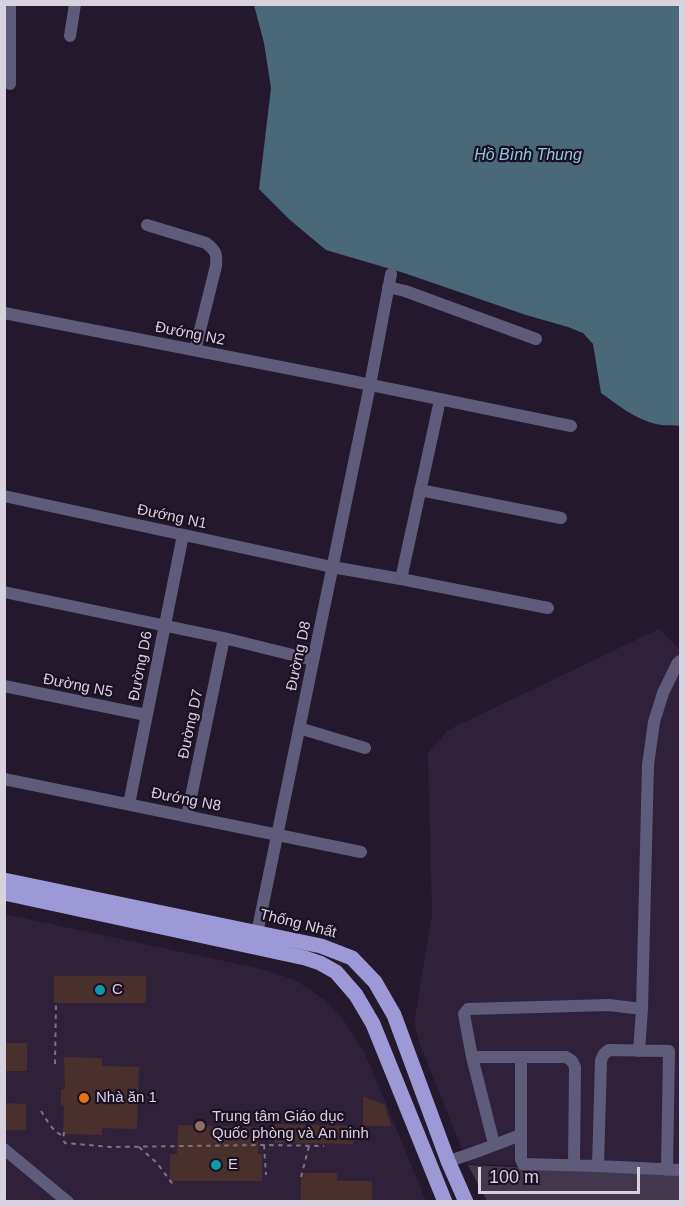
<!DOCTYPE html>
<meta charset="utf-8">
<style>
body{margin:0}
#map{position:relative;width:685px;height:1206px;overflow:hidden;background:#24192c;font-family:Arial,sans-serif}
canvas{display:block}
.frame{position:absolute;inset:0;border:6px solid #d8d1de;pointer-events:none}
.scale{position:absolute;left:478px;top:1167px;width:162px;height:27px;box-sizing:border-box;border:3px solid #d8d1de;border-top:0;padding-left:8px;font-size:18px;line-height:21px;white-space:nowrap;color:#d8d1de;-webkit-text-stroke:4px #1a1022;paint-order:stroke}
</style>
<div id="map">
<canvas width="685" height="1206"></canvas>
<div class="frame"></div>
<div class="scale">100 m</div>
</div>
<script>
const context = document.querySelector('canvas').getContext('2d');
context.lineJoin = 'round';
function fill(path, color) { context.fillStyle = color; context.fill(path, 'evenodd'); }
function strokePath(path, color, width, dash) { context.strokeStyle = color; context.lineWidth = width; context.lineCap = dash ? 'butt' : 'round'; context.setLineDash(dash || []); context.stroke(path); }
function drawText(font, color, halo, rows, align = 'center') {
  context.font = font + ' Arial,sans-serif'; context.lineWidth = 4.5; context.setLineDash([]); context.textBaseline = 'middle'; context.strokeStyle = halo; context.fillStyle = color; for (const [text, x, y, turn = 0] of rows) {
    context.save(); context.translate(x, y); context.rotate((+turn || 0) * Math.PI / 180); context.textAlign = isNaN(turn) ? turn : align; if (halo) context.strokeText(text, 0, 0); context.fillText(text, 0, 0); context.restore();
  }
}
fill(new Path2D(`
 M659,629L680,650V1172L468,1164L421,1047L415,1028V1017L432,914L428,753L448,730Z
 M4,914L261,969L293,979L309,989L323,999L342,1018L365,1053L426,1201L12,1202L5,1198Z`), '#2e2139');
fill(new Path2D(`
 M468,1165L680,1175V1201H487Z`), '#43374d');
fill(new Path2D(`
 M254,5H680V426C673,425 664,426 656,424C635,419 618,405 601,393L593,344L583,333L568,327L526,315L404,273L326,250L290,220L259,189L271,88L264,43Z`), '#496878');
fill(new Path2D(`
 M54,976H146V1003H54Z
 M4,1043H27V1071H4Z
 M64,1057L102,1058V1066L139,1067L137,1129L102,1128V1135L63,1134L64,1106H61V1089H65Z
 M363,1096L385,1105L391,1126H363Z
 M4,1103L26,1104V1130H4Z
 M275,1124L353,1126V1144L275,1143Z
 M178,1125L259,1127L258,1154H262V1181H170V1154H177Z
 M301,1173H337V1181H372V1202H301Z`), '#49302d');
strokePath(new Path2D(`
 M55,1064L56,1003
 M41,1111C47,1120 53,1133 64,1136
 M64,1132L63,1140L65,1143L111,1147L264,1145L324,1146
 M264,1145L266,1175
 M139,1147L157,1163L174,1186
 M301,1177L309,1146`), '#7d7384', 2, [4.5, 4.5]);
strokePath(new Path2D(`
 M10,4V84
 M70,36L75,4
 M147,225L206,243C216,251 217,253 216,266L195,350
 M388,287L405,291L536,339
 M4,313L337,378L571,426
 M420,490L561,518
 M4,496L332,567L401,579L548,608
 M401,579L440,400
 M4,592L224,638L313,660
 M4,686L146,715
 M299,728L365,748
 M4,779L361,852
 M129,804L183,535
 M187,816L224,638
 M257,933L370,385L391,274
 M639,1051L642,1009L648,765L654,722L663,693L677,664L680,661
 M472,1057H566L572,1061L575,1067L574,1165
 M521,1135V1159L523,1164L598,1166L601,1060L604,1054L609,1050L669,1051L667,1170
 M494,1144L472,1057L464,1014L468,1009L609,1005L642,1009
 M4,1149L68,1202
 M448,1161C473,1154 496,1144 521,1135V1057
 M598,1166L680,1170`), '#5e5c7a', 12);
strokePath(new Path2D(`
 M4,880L321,946L352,958L375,982L394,1015L448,1161L466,1202
 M4,893L305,958L320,963L336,972L356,995L373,1024L445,1202`), '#9d99d7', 15);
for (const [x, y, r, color] of [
 [100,990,6,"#0f9aa8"],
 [84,1098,6,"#e8710a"],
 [200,1126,6,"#8d6e63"],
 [216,1165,6,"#0f9aa8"]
]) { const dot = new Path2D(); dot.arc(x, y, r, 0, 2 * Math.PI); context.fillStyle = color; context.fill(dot); strokePath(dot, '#1a1022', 2); }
drawText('15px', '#d8d1de', '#1a1022', [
 ["Đướng N2",190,334,11],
 ["Đướng N1",172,517,12],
 ["Đường D8",299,656,-78],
 ["Đường D6",141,666,-79],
 ["Đường N5",78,686,11],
 ["Đường D7",191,724,-78],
 ["Đướng N8",186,800,11],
 ["Thống Nhất",298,924,14]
]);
drawText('15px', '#d8d1de', '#1a1022', [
 ["C",112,990],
 ["Nhà ăn 1",96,1098],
 ["Trung tâm Giáo dục",212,1117],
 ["Quốc phòng và An ninh",212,1134],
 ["E",228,1165]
], 'left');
drawText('italic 16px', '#8dc7e6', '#1a1022', [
 ["Hồ Bình Thung",528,156]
]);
</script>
